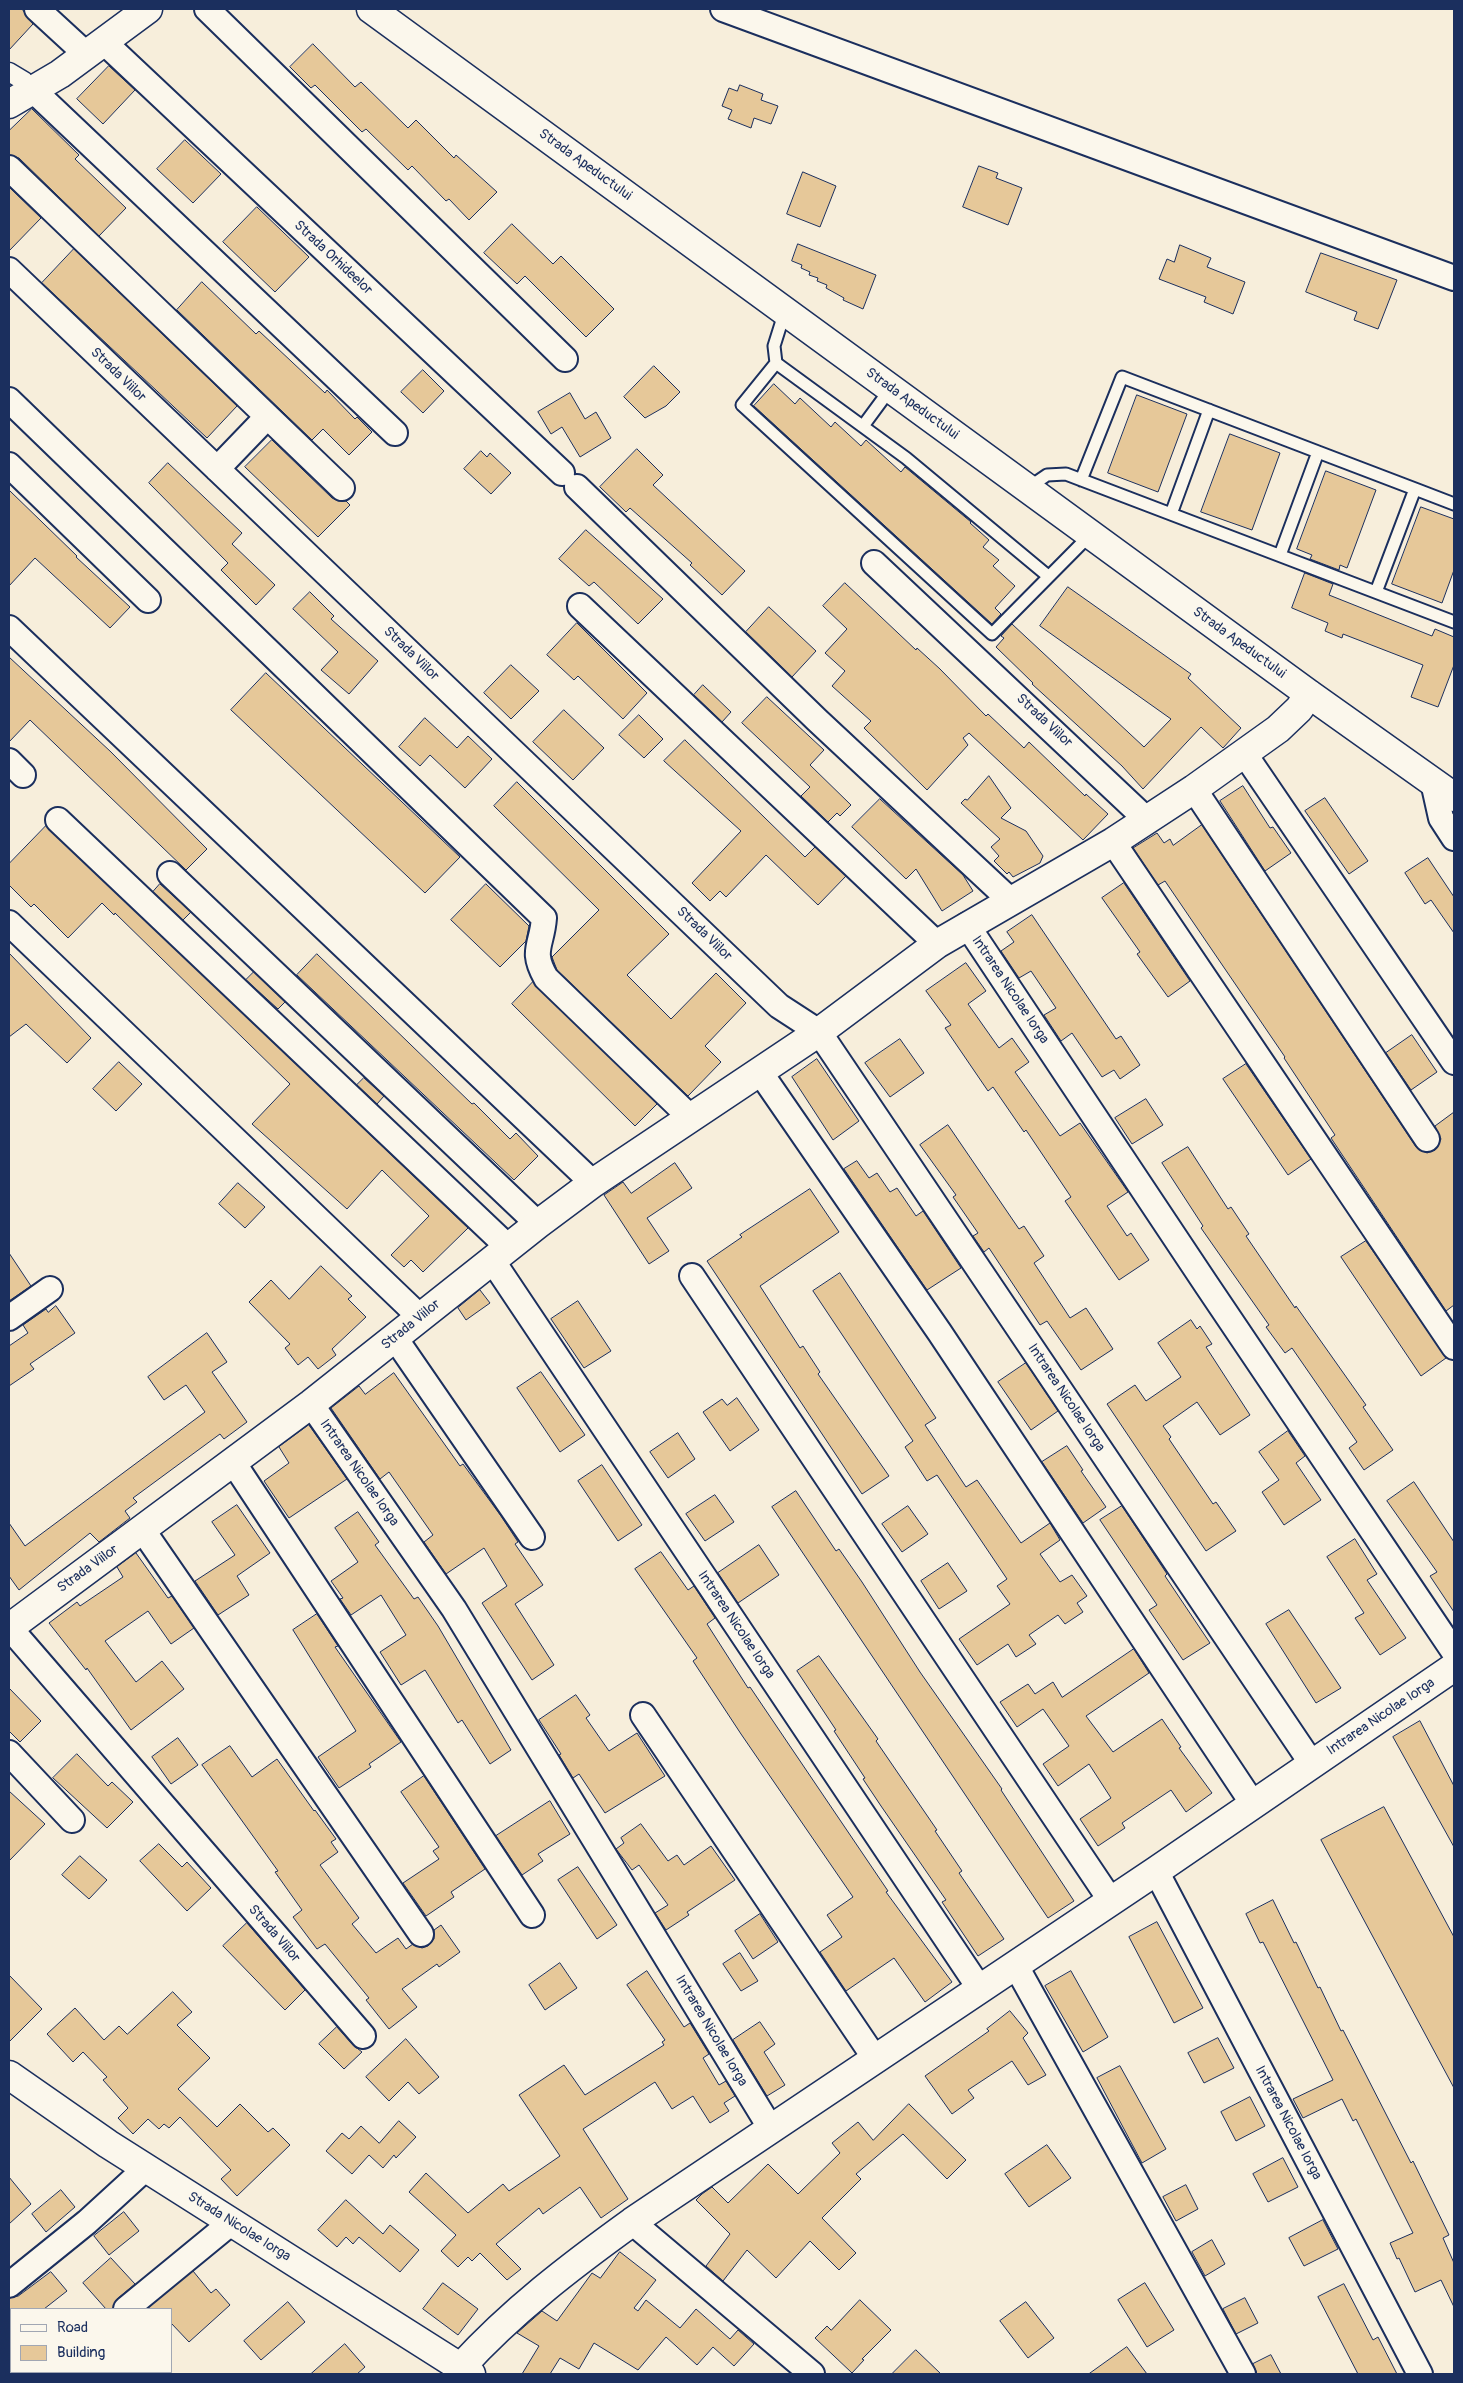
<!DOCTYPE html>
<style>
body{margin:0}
#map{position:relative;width:1463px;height:2383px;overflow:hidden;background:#f7eedb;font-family:Pangolin,sans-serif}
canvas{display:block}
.frame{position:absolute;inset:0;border:10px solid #1b2f5e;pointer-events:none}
.legend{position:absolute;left:10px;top:2308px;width:162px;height:65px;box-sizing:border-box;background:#fbf7ec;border:1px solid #a1a7b3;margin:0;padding:6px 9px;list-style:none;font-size:15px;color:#1b2f5e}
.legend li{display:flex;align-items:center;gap:10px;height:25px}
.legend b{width:25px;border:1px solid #a1a7b3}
</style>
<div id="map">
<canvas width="1463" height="2383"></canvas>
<div class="frame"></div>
<ul class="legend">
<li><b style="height:6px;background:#fbf7ec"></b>Road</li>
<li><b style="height:14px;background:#e6c899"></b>Building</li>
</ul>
</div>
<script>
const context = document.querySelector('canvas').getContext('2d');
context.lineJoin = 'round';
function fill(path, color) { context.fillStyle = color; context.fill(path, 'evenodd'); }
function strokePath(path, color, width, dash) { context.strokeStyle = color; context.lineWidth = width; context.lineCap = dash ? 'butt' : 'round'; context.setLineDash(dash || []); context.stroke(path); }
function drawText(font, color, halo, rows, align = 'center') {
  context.font = font + ' Pangolin,sans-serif'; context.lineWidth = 4; context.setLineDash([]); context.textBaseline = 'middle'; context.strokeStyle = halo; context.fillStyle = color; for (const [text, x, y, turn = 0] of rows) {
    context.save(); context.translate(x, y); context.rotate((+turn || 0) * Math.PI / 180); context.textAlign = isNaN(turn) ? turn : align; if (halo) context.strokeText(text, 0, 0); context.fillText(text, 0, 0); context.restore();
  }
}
const building = new Path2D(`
 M9,9H22L33,24L9,50Z
 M313,44L355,87L361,82L408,128L416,120L454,158L456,155L497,192L469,220L449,199L446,201L412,166L408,170L366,129L362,132L315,85L311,88L290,67Z
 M109,66L135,90L103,124L77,99Z
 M740,85L763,94L761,100L778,106L771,124L754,118L751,128L728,119L732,110L722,106L729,88L737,91Z
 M32,109L79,155L75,159L126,208L99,236L19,158L9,155V131Z
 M185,140L221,174L193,203L157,169Z
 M979,166L998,173L996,178L1022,188L1008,225L963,207Z
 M803,172L836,186L820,227L787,214Z
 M9,187L41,218L9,251Z
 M257,207L309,257L275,292L223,242Z
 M512,224L553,264L561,256L614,309L586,337L525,276L517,284L484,253Z
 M798,244L876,275L863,309L843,300L844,298L826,288L827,285L817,281L818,278L809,275L810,272L801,268L802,265L792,261Z
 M1180,245L1211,258L1207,267L1245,282L1233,314L1204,302L1206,297L1159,279L1167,259L1174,262Z
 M74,249L237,406L207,438L42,283Z
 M1321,253L1397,280L1378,329L1354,320L1357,312L1306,292Z
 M202,282L256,334L259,331L325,393L327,390L355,419L357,417L372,432L349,455L323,429L312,440L177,310Z
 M654,366L680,392L666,406L645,418L624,397Z
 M423,370L444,391L423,413L401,392Z
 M774,384L795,404L800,398L831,427L835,422L861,446L866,440L901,472L905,467L971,522L970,523L989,540L983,547L999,560L993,566L1015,586L995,608L1001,614L992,624L754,406Z
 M570,393L585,419L596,412L611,438L580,457L562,427L551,434L538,412Z
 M1137,395L1187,414L1158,492L1108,473Z
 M1230,434L1280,453L1252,530L1201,512Z
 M272,440L332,498L338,501H346L350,505L318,537L245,467Z
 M637,449L663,475L653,485L745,571L722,595L690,565L692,563L630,508L626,512L600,487Z
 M481,451L487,457L490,453L511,473L491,494L464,469Z
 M168,463L242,533L232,544L275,585L256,605L221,570L228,563L149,483Z
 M1326,471L1376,490L1347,568L1340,565L1339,570L1310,559L1312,555L1297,549Z
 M9,490L77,556L76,557L130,607L110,628L35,558L9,586Z
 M1421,507L1454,519V570L1442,603L1392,584Z
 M586,530L663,599L638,624L594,582L589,586L559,559Z
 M1305,573L1333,584L1329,595L1432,636L1435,629L1454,637V665L1438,707L1411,697L1423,665L1343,634L1342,638L1325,631L1328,623L1292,608Z
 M845,583L916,650L917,648L940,669L986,716L988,714L1024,748L1029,742L1085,796L1086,794L1108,814L1083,840L969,733L963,738L968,745L927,790L864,728L871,721L832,686L845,671L825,653L847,629L823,606Z
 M1068,587L1191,674L1188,678L1241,728L1223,748L1201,727L1143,789L1122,766L1032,684L1033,683L996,647L1004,638L1001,636L1012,624L1144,747L1171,719L1040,626Z
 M310,592L334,616L331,619L378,661L349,694L321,670L338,652L293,609Z
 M769,607L816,651L792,677L746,632Z
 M577,623L647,693L623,719L578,676L574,680L547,655Z
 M9,657L111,752L207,849L186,870L30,720L9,742Z
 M511,665L539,691L511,719L484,693Z
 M266,673L460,857L425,893L231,710Z
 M703,685L731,712L722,722L694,695Z
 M767,697L824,750L810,765L851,805L840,816L837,813L828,822L801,796L810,787L742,723Z
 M564,710L604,748L573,780L533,742Z
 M639,715L663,739L644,758L619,735Z
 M425,718L457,748L468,736L492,759L465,788L430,755L420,766L399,747Z
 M685,740L805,857L815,847L846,876L818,905L766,855L726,897L720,891L710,901L692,883L741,831L664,761Z
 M989,776L1011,808L1001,818L1026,831L1043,856L1040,863L1013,877L1009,872L1007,874L994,861L999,856L991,847L1000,839L961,803L965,799L967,800Z
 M517,782L669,934L627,975L671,1019L716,973L746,1003L705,1046L721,1062L688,1096L557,970L552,957L599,910L494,806Z
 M1243,786L1270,828L1273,827L1291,853L1265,871L1220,801Z
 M1325,798L1368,861L1349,874L1305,811Z
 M880,799L963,875L973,891L942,911L916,869L906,879L852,827Z
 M1202,825L1416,1147L1427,1153L1435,1150L1441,1139L1435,1126L1454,1112V1305L1446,1311L1331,1138L1335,1135L1284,1058L1285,1057L1165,881L1158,885L1133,848L1157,833L1164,843L1170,839L1173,845Z
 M46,826L468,1228L423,1272L411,1260L404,1267L391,1255L429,1216L382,1170L347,1209L252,1124L290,1084L115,913L114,915L102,903L68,938L34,904L31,907L9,885V864Z
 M1428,858L1454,897V933L1431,900L1425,904L1405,873Z
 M1124,883L1190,981L1168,997L1137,954L1140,952L1102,898Z
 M160,884L191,912L183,920L153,892Z
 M486,884L529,926L526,941L500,967L451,920Z
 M1032,915L1116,1039L1121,1036L1140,1065L1120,1079L1114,1070L1102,1077L1072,1033L1061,1041L1044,1015L1056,1008L1031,971L1019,978L1001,951L1014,942L1007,932Z
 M9,953L91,1038L67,1063L26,1024L9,1037Z
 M317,954L472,1104L474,1103L510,1139L516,1133L538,1156L514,1180L297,975Z
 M966,963L986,991L968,1004L999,1048L1012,1038L1029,1062L1015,1072L1060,1136L1080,1123L1128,1192L1107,1206L1127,1236L1131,1233L1149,1260L1119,1280L1065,1201L1071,1197L1026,1130L1024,1132L993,1087L988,1091L945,1028L951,1025L926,991Z
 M254,972L285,1002L278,1009L246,980Z
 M533,982L657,1104L635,1126L512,1004Z
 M1412,1035L1437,1072L1411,1090L1386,1053Z
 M900,1039L924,1073L890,1097L865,1063Z
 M817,1059L859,1121L833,1140L792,1077Z
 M119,1062L142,1084L116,1111L93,1089Z
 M1246,1064L1311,1159L1288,1175L1223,1079Z
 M364,1078L384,1096L377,1104L357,1085Z
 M1146,1099L1163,1125L1132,1144L1115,1118Z
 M948,1125L1019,1229L1024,1226L1044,1256L1034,1263L1070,1318L1086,1308L1113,1349L1081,1370L1047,1321L1040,1325L989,1248L984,1252L973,1236L978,1233L953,1197L956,1195L920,1145Z
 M1188,1147L1228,1209L1231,1207L1249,1234L1246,1236L1295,1308L1296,1306L1366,1405L1363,1407L1393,1450L1364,1470L1349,1448L1357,1442L1292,1348L1285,1353L1266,1327L1269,1325L1201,1228L1203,1226L1162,1163Z
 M857,1161L869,1178L877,1173L890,1192L897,1188L916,1216L923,1211L961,1268L927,1290L844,1169Z
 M675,1163L692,1188L647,1218L669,1251L649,1264L604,1195L623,1182L631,1193Z
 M238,1183L265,1207L245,1228L219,1204Z
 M810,1189L839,1232L760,1286L800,1348L803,1346L820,1372L818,1374L889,1476L862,1494L707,1261L742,1237L740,1235Z
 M1366,1241L1446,1358L1421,1376L1341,1257Z
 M9,1253L31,1286L9,1301Z
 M321,1266L352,1296L348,1299L366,1317L332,1349L336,1355L318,1369L308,1357L298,1365L285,1348L290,1344L249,1302L271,1280L289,1299Z
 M840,1273L936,1418L925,1425L966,1487L977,1480L1021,1543L1050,1523L1060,1540L1040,1554L1060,1582L1072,1575L1087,1596L1077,1603L1083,1612L1065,1624L1058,1615L1029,1635L1036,1644L1016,1657L1008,1644L977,1665L959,1639L1010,1604L997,1586L1007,1579L937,1475L927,1481L905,1447L913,1441L813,1291Z
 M480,1290L490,1303L466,1320L458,1308Z
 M578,1301L611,1351L584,1368L551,1319Z
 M56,1306L75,1333L30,1364L34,1369L9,1386V1346L28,1333L23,1325L46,1309L48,1312Z
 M1191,1320L1197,1329L1200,1326L1212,1344L1206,1347L1250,1415L1220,1435L1197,1402L1163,1426L1171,1437L1169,1439L1213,1504L1216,1502L1236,1531L1206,1551L1107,1404L1135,1385L1146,1401L1181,1377L1158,1343Z
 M207,1333L227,1362L212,1372L247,1422L224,1439L220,1434L133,1498L137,1502L125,1511L130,1518L99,1542L90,1533L19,1590L9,1576V1523L25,1546L205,1412L186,1385L164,1400L148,1377Z
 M1026,1363L1058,1411L1031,1430L998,1382Z
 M541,1372L585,1435L560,1452L517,1388Z
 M394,1373L460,1466L463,1464L501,1516L518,1542L515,1544L543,1585L515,1604L554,1665L532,1680L482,1603L507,1586L484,1548L446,1574L424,1542L433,1535L389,1472L380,1479L331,1408L359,1386L365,1394Z
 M737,1398L759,1430L730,1451L703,1412L722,1399L727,1405Z
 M309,1425L347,1479L289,1518L264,1481L289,1463L279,1447Z
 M1288,1431L1305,1456L1296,1463L1321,1500L1284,1525L1262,1492L1279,1480L1259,1452Z
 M678,1433L695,1459L668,1478L650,1452Z
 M1067,1446L1083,1470L1081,1471L1106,1507L1083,1523L1042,1462Z
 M602,1465L642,1525L618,1541L578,1481Z
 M1414,1482L1454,1542V1612L1430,1576L1437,1572L1387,1501Z
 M796,1491L836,1551L839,1549L862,1582L920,1672L1002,1789L1001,1790L1074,1901L1048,1918L772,1507Z
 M715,1495L734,1522L705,1541L686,1514Z
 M237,1505L270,1553L237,1576L249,1595L218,1615L195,1581L235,1555L212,1522Z
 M908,1506L928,1534L902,1552L882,1524Z
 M1122,1506L1167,1574L1165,1576L1210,1643L1183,1660L1149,1610L1157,1605L1100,1520Z
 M358,1512L379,1542L375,1545L414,1599L418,1597L438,1626L511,1750L490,1764L462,1720L458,1723L425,1670L401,1685L380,1652L406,1635L381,1595L351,1615L340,1599L343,1598L331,1581L358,1562L335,1528Z
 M1355,1539L1377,1574L1367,1580L1406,1638L1380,1655L1355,1618L1364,1613L1327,1557Z
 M759,1545L779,1575L738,1603L718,1573Z
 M661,1552L688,1590L694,1586L715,1618L707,1624L748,1688L750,1687L888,1891L886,1892L952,1982L925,2002L894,1958L846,1991L820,1952L842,1937L827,1915L853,1897L741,1734L693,1661L697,1658L635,1569Z
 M136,1553L168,1598L172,1596L194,1628L171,1644L148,1611L105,1641L136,1682L162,1661L184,1689L131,1730L87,1668L86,1670L49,1623L77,1602L80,1606L123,1577L117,1567Z
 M948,1563L967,1591L939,1609L921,1581Z
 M1289,1610L1341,1688L1316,1703L1266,1624Z
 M317,1614L338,1646L335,1647L401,1742L369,1764L371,1767L339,1788L318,1757L356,1731L293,1630Z
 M1134,1649L1149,1673L1086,1716L1113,1752L1162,1719L1181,1747L1179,1748L1212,1793L1186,1812L1171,1790L1122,1823L1125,1828L1098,1846L1080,1819L1111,1798L1089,1764L1058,1786L1043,1764L1069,1746L1043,1709L1017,1727L1000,1702L1028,1684L1035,1694L1053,1682L1062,1697Z
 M819,1656L878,1739L876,1741L937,1830L935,1831L962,1871L959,1873L1004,1939L978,1956L942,1902L946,1900L881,1806L863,1779L865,1778L834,1731L836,1730L797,1671Z
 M9,1688L41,1721L20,1742L9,1731Z
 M576,1695L590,1715L586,1718L609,1751L637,1733L665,1776L605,1813L579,1774L573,1778L559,1755L561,1754L539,1720Z
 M1420,1721L1454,1786V1847L1393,1737Z
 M178,1738L198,1765L171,1784L152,1757Z
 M230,1746L252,1777L277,1759L314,1811L315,1810L336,1839L331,1842L338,1852L320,1865L359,1918L352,1924L376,1953L398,1938L406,1949L413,1944L422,1948L428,1946L434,1939V1930L441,1925L460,1952L439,1967L437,1964L402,1989L417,2007L389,2029L366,2000L369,1998L325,1944L317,1949L293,1917L302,1910L275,1872L278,1871L202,1765Z
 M77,1754L108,1786L112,1782L133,1802L107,1828L53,1778Z
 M424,1776L485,1869L451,1892L454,1897L426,1916L403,1883L439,1859L433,1851L439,1847L401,1792Z
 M9,1791L45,1824L9,1861Z
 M550,1801L570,1834L538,1854L543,1861L522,1875L496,1836Z
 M1384,1807L1454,1937V2088L1321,1840Z
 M641,1824L668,1861L677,1855L684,1865L711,1846L735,1880L687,1912L689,1915L666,1930L655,1913L668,1905L639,1865L632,1870L616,1849L624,1843L621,1838Z
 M159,1844L182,1867L187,1862L211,1888L187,1911L140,1861Z
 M80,1856L107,1880L89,1899L62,1875Z
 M578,1867L617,1925L597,1939L558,1880Z
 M1273,1900L1294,1943L1296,1942L1318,1988L1320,1987L1341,2031L1343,2030L1411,2163L1413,2161L1449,2235L1443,2238L1454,2263V2307L1441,2280L1415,2292L1399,2258L1397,2259L1390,2243L1413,2233L1356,2119L1353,2121L1342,2099L1303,2118L1293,2099L1333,2080L1263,1942L1260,1943L1246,1914Z
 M760,1914L778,1942L753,1959L735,1931Z
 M1157,1922L1203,2008L1174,2023L1129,1937Z
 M247,1923L305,1990L285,2010L223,1946Z
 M740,1953L758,1981L741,1991L723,1964Z
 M560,1963L577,1988L545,2010L529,1985Z
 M647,1971L684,2027L690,2023L709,2054L703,2058L719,2085L726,2081L735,2096L724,2103L729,2111L710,2123L693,2096L672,2109L655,2082L583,2129L628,2199L601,2218L580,2187L543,2214L539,2208L496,2244L521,2269L507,2280L480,2253L472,2261L468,2257L458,2267L441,2251L456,2235L409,2192L426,2173L468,2213L503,2184L509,2191L560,2156L519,2095L564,2065L585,2095L664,2045L662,2042L665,2040L627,1985Z
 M1071,1971L1108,2037L1083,2052L1045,1986Z
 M9,1975L42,2009L9,2042Z
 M173,1992L192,2012L177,2025L210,2058L178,2089L217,2127L240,2104L268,2132L273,2128L290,2145L237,2196L221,2179L231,2170L180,2117L169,2128L164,2124L159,2129L148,2119L133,2134L118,2118L128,2108L103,2080L107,2077L83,2052L73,2062L47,2034L75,2008L104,2040L119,2026L127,2034Z
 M1010,2011L1028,2033L1023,2038L1046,2075L1028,2085L1012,2061L968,2090L974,2098L952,2114L925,2076L989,2031L987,2029Z
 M760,2022L775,2044L764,2052L785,2085L767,2096L733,2040Z
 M337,2027L353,2045L362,2052L344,2069L319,2044Z
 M1218,2038L1234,2068L1204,2083L1188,2053Z
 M406,2039L439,2077L419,2094L408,2082L389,2101L366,2077Z
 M1120,2066L1166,2149L1142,2163L1097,2078Z
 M1250,2097L1265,2126L1236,2141L1221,2112Z
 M909,2104L966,2160L947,2179L903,2134L856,2174L861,2179L822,2218L856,2253L839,2270L810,2241L776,2278L747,2250L723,2281L706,2266L730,2234L696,2200L702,2194L712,2187L728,2203L768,2164L798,2194L840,2153L832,2143L858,2122L873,2140Z
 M399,2121L416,2137L396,2158L394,2155L383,2168L369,2155L352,2174L326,2151L342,2133L349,2139L361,2126L379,2143Z
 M1047,2145L1071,2178L1029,2207L1005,2174Z
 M1283,2158L1298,2187L1268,2202L1253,2174Z
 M9,2177L31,2204L9,2224Z
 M1186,2185L1198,2209L1176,2221L1163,2197Z
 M61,2190L75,2207L46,2232L32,2214Z
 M346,2200L383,2234L390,2225L419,2250L400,2272L359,2237L353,2244L346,2237L337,2247L318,2230Z
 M124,2212L139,2231L109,2255L94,2236Z
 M1323,2220L1338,2249L1304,2266L1289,2238Z
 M1212,2240L1225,2264L1205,2276L1192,2252Z
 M620,2252L656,2280L634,2308L638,2311L646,2300L680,2328L696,2309L730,2339L738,2330L754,2344L734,2366L713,2347L697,2365L666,2337L638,2370L594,2343L579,2369L560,2358L550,2374H522L539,2346L517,2333L542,2311L557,2321L592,2273L600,2278Z
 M111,2258L135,2284L117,2299L113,2309H106L83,2283Z
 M193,2271L211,2293L216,2289L230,2305L189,2342L171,2323V2309H147Z
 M51,2272L67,2291L44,2309H9V2298L18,2296Z
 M443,2283L478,2309L458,2335L423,2309Z
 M1145,2283L1174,2330L1147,2347L1118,2300Z
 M1344,2284L1373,2340L1378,2337L1397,2374H1358L1318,2297Z
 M1245,2298L1258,2323L1236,2334L1223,2309Z
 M860,2300L891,2330L862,2359L864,2360L852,2373L815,2338L827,2326L831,2330Z
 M288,2302L305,2322L261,2360L244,2341Z
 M1026,2302L1054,2338L1028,2358L1000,2321Z
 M345,2344L365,2367L357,2374H311Z
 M1127,2347L1147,2374H1089Z
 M916,2350L941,2374H892Z
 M1271,2355L1281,2374H1257L1253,2364Z`);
fill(building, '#e6c899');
strokePath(building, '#1b2f5e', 1);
const service = new Path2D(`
 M785,311L774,346L776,363L742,405L992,634L1091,534
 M776,363L906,458L1048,576
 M863,426L891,388
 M1081,480L1122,377L1318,452
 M1028,488L1047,475L1066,474L1454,622
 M1171,514L1209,410
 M1280,555L1318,452L1415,489
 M1376,592L1415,489L1454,504`);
const pedestrian = new Path2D(`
 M9,72L24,81L33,90`);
const minor = new Path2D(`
 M37,9L87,55
 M207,9L565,359
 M723,9L1454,278
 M105,43L562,473
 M33,90L395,433
 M9,168L342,488
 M9,270L779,1006L819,1032L1312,1764
 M9,400L544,918C542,946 530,950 546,978L691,1118
 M9,465L148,600
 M217,469L267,417
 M577,487L817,720L1011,901
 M874,563L1147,820
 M580,606L937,944
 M9,628L593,1183
 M1244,753L1454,1062
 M9,761L23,775
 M1433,782L1441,818L1454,838
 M1194,789L1427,1139
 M58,820L508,1247
 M1113,842L1454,1347
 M170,874L538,1224
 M9,923L420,1317
 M967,925L1206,1284L1454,1652
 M760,1072L940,1333L1253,1804
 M492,1260L980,1989
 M692,1276L1111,1901
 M9,1318L50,1289
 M395,1338L532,1537
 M311,1404L454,1609L771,2129
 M233,1462L532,1915
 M142,1529L421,1934
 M9,1627L363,2036
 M643,1715L876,2060
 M9,1753L72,1820
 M1156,1871L1420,2374
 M1016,1966L1243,2374
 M632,2222L812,2374
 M9,2285L87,2222L146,2168
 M126,2309L232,2222
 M58,2374L61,2372`);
const tertiary = new Path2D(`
 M371,9L1309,694L1454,797
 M9,104L60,74L148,9
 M9,1628L311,1404L538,1224L593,1183L819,1032L937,944L1113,842L1194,789L1278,729L1299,709L1309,694
 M9,2075L108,2144L471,2374
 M461,2367C512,2311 571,2266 632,2222L1156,1871L1454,1667`);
strokePath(service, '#1b2f5e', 15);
strokePath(pedestrian, '#1b2f5e', 21);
strokePath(minor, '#1b2f5e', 28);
strokePath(tertiary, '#1b2f5e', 31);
strokePath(service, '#fbf7ec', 11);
strokePath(pedestrian, '#fbf7ec', 18);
strokePath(minor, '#fbf7ec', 24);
strokePath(tertiary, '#fbf7ec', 28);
drawText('14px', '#1b2f5e', '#fbf7ec', [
 ["Strada Apeductului",585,165,36],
 ["Strada Orhideelor",333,258,43],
 ["Strada Viilor",118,375,44],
 ["Strada Apeductului",912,404,36],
 ["Strada Apeductului",1239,643,36],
 ["Strada Viilor",411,654,44],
 ["Strada Viilor",1044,721,43],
 ["Strada Viilor",704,934,44],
 ["Intrarea Nicolae Iorga",1010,990,56],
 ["Strada Viilor",411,1325,-39],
 ["Intrarea Nicolae Iorga",1066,1398,56],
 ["Intrarea Nicolae Iorga",359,1473,55],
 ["Strada Viilor",88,1569,-36],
 ["Intrarea Nicolae Iorga",736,1625,56],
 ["Intrarea Nicolae Iorga",1381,1717,-34],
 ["Strada Viilor",274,1934,49],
 ["Intrarea Nicolae Iorga",711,2031,59],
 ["Intrarea Nicolae Iorga",1288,2123,62],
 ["Strada Nicolae Iorga",239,2227,32]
]);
</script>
